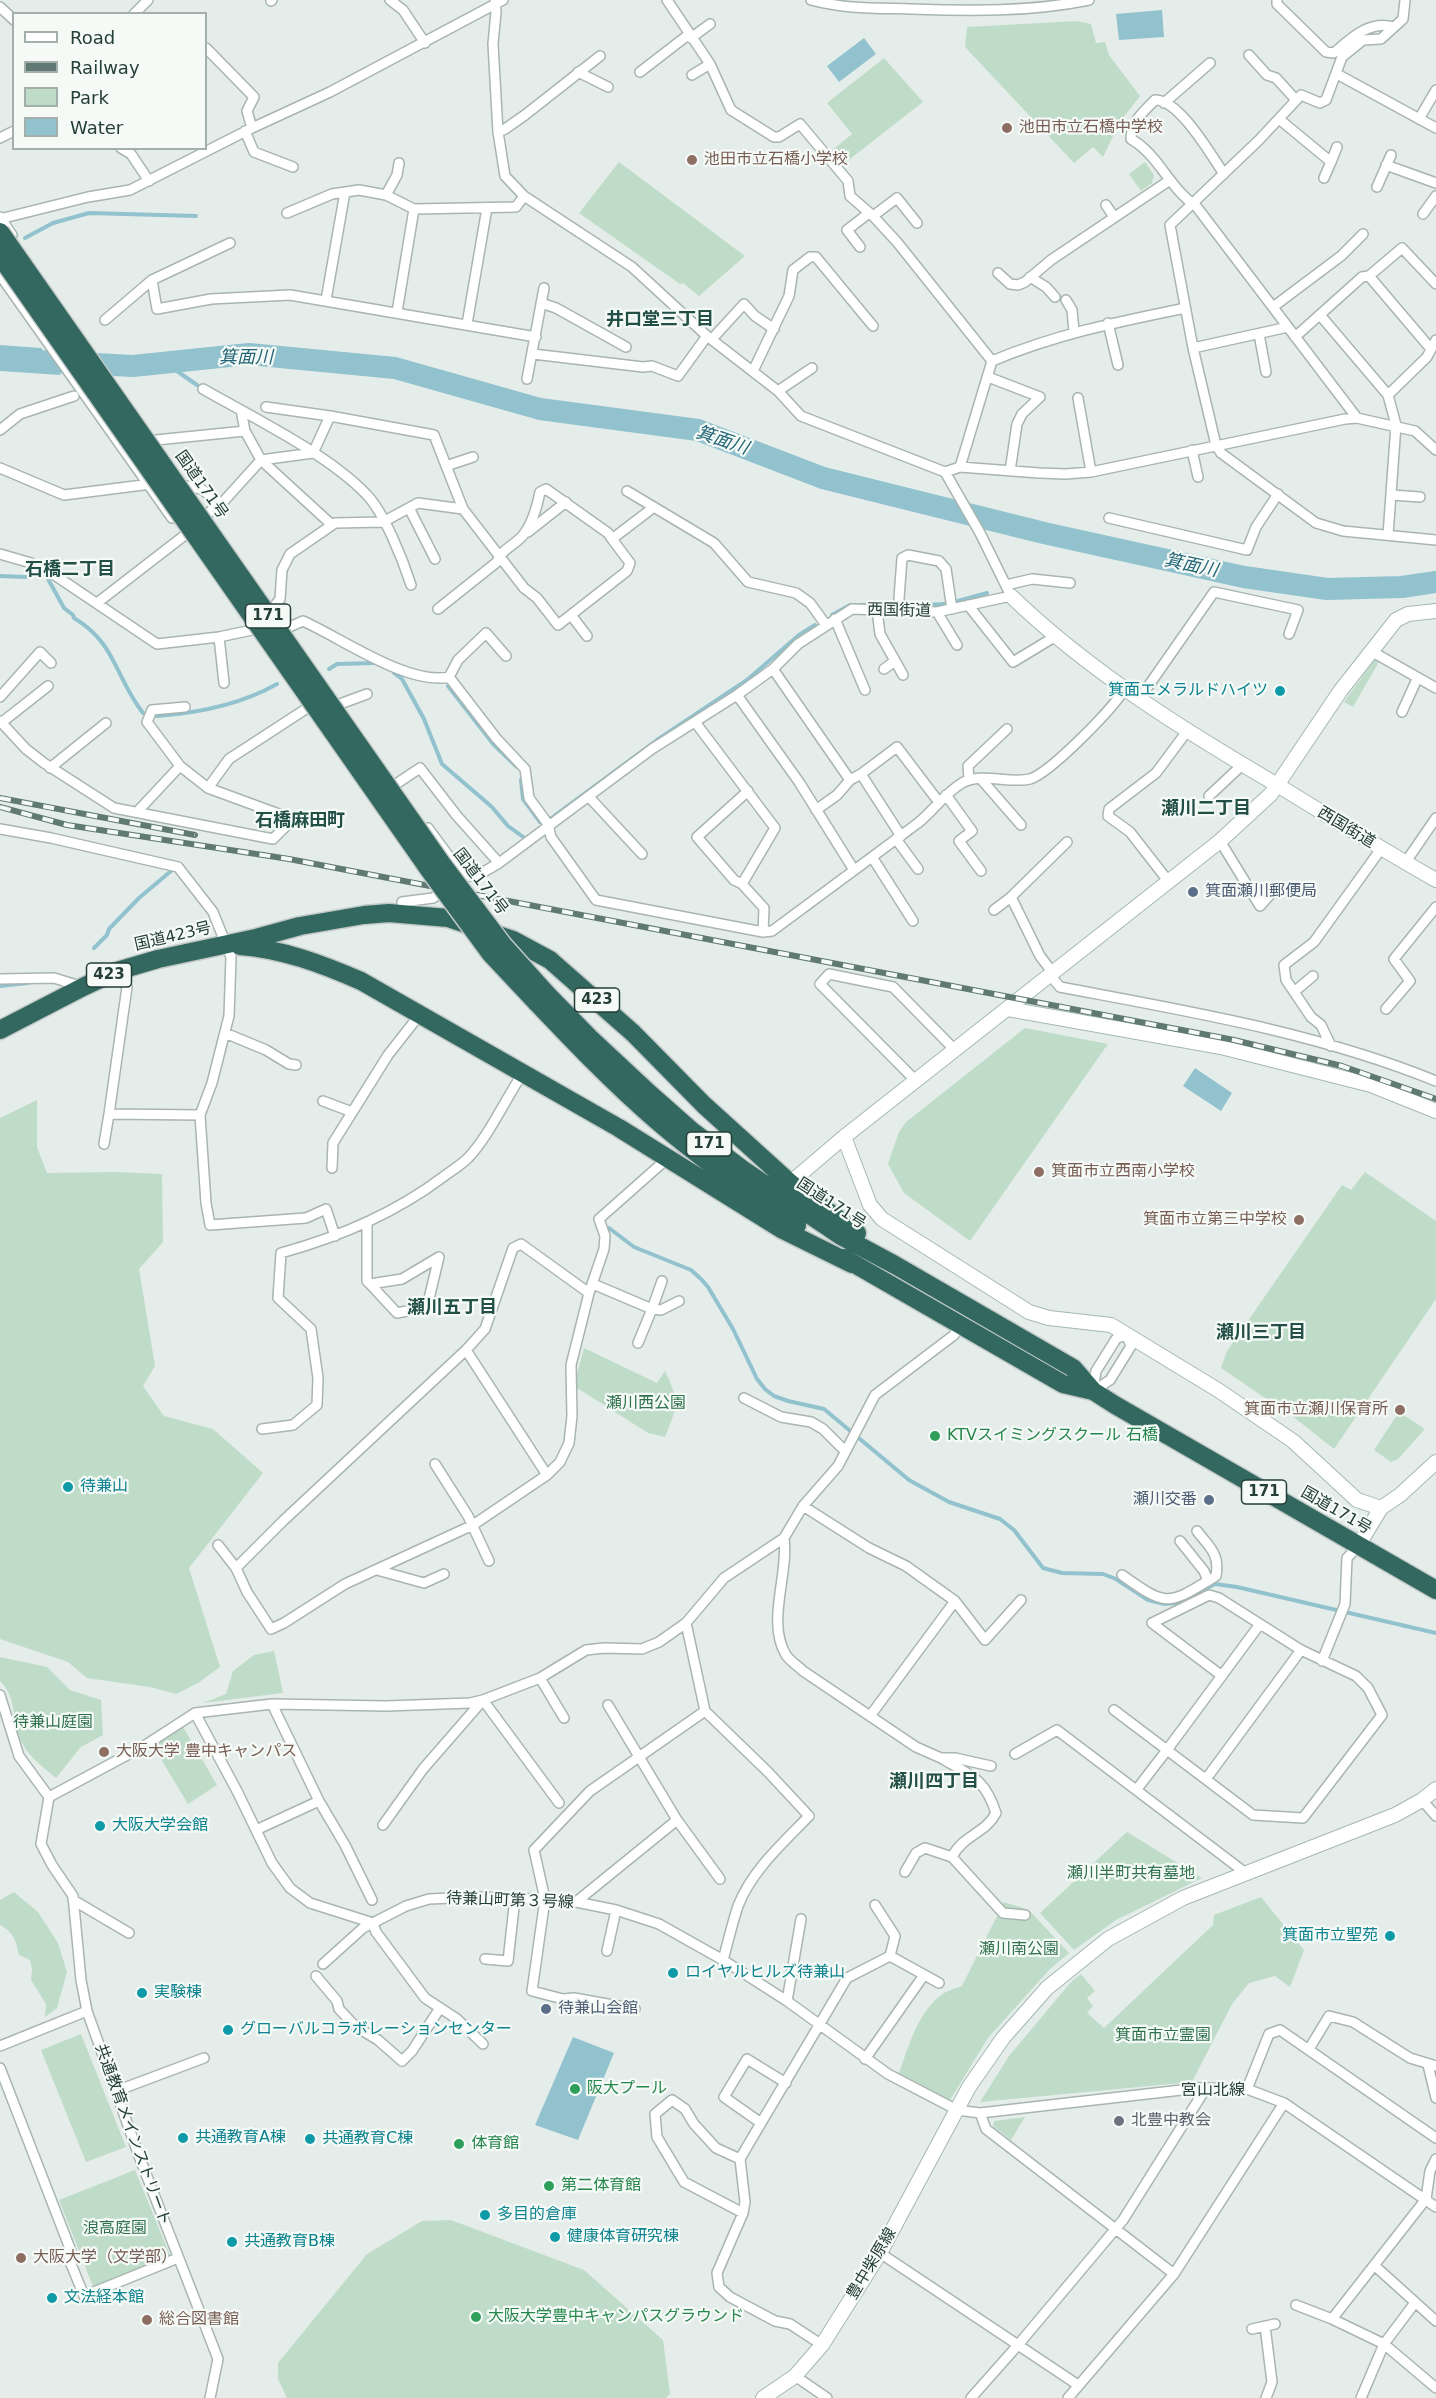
<!DOCTYPE html>
<meta charset="utf-8">
<style>
body{margin:0}
#map{position:relative;width:1436px;height:2398px;overflow:hidden;background:#e5edea;font-family:"DejaVu Sans",sans-serif}
canvas{display:block}
.legend{position:absolute;left:12px;top:12px;width:195px;height:138px;box-sizing:border-box;background:#f5faf7;border:2px solid #a2afab;margin:0;padding:8px 10px;list-style:none;font-size:18px;color:#253e38}
.legend li{display:flex;align-items:center;gap:12px;height:30px}
.legend b{width:30px;border:2px solid #a2afab}
</style>
<div id="map">
<canvas width="1436" height="2398"></canvas>
<ul class="legend">
<li><b style="height:8px;background:#fff"></b>Road</li>
<li><b style="height:8px;background:#607973"></b>Railway</li>
<li><b style="height:16px;background:#bfdcc8"></b>Park</li>
<li><b style="height:16px;background:#91c2ce"></b>Water</li>
</ul>
</div>
<script>
const context = document.querySelector('canvas').getContext('2d');
context.lineJoin = 'round';
function fill(path, color) { context.fillStyle = color; context.fill(path, 'evenodd'); }
function strokePath(path, color, width, dash) { context.strokeStyle = color; context.lineWidth = width; context.lineCap = dash ? 'butt' : 'round'; context.setLineDash(dash || []); context.stroke(path); }
function drawText(font, color, halo, rows, align = 'center') {
  context.font = font + ' "DejaVu Sans","Noto Sans JP",sans-serif'; context.lineWidth = 4.5; context.setLineDash([]); context.textBaseline = 'middle'; context.strokeStyle = halo; context.fillStyle = color; for (const [text, x, y, turn = 0] of rows) {
    context.save(); context.translate(x, y); context.rotate((+turn || 0) * Math.PI / 180); context.textAlign = isNaN(turn) ? turn : align; if (halo) context.strokeText(text, 0, 0); context.fillText(text, 0, 0); context.restore();
  }
}
fill(new Path2D(`
 M1077,21L1091,24L1096,43L1105,42L1109,55L1140,96L1120,122L1103,157L1093,147L1074,163L965,47L967,27Z
 M884,58L923,102L841,166L830,152L852,134L827,103Z
 M619,162L745,256L699,296L683,283L680,284L579,213Z
 M1145,162L1154,175L1152,183L1141,191L1129,174Z
 M1376,658L1380,660L1353,707L1344,702Z
 M1025,1028L1108,1044L970,1241L904,1193L888,1164L899,1132L906,1122Z
 M37,1100V1147L47,1173L116,1172L162,1174L163,1242L139,1269L155,1366L143,1386L164,1416L213,1429L263,1473L189,1568L220,1667L198,1683L176,1694L150,1687L87,1678L68,1662L0,1639V1118Z
 M1365,1172L1436,1221V1299L1334,1449L1296,1419L1221,1368L1227,1351L1342,1185L1351,1190Z
 M584,1348L657,1383L665,1371C680,1402 677,1407 665,1437L648,1433L577,1388L576,1378Z
 M1399,1412L1425,1429L1398,1459L1391,1462L1374,1450Z
 M274,1651L283,1693L203,1703L226,1694L233,1671L254,1655Z
 M0,1657L47,1667L70,1690L101,1700L103,1735L81,1747L56,1778C43,1767 30,1758 22,1743C11,1723 18,1698 0,1681Z
 M182,1725L217,1785L188,1804L153,1746Z
 M1127,1832L1202,1878L1116,1920L1074,1950L1040,1913Z
 M14,1892L38,1912L58,1943L67,1972L57,2008L45,2017L46,2004L31,1980L32,1969L30,1960L19,1955C16,1941 14,1932 0,1925V1900Z
 M1261,1897L1304,1950L1290,1987L1275,1976L1249,1983L1232,2004L1192,2082L980,2102L1009,2056L1071,1982L1081,1974L1095,1991L1087,1998L1093,2006L1087,2013L1104,2028L1213,1925L1214,1915Z
 M1004,1902L1029,1910L1069,1953L1050,1969L988,2038L950,2100L899,2073C909,2046 918,2010 944,1993C949,1990 956,1988 962,1986Z
 M81,2034L126,2147L86,2162L41,2050Z
 M1025,2117L1011,2140L993,2126L994,2121Z
 M135,2170L171,2258L94,2289L59,2200Z
 M451,2220L584,2270L663,2340L670,2394L666,2398H287L278,2379V2363L367,2254L422,2221Z`), '#bfdcc8');
fill(new Path2D(`
 M1162,10L1164,37L1119,40L1116,14Z
 M864,38L876,54L839,82L827,66Z
 M0,345L41,348L61,375L0,371Z
 M1195,1068L1232,1093L1221,1111L1183,1086Z
 M573,2037L614,2053L578,2140L535,2125Z`), '#91c2ce');
strokePath(new Path2D(`
 M25,238L53,223L89,213L196,216
 M164,362L197,385
 M0,576L26,577
 M48,579L64,608L73,615L74,618C116,643 115,677 143,713
 M958,601L987,593
 M907,606L944,604
 M832,615L850,605H887
 M329,669L337,664L375,663
 M394,673L402,679L424,719L442,764L492,807L508,826L526,839L529,836
 M448,686L494,745L517,767
 M157,716C199,713 240,705 277,684
 M521,780L523,799L540,822L545,820
 M546,822L657,740L747,680L799,635L815,625
 M94,948L107,935L109,929L139,898L171,871
 M0,986L28,983
 M609,1228L634,1247L691,1270L701,1279L708,1287L733,1329L757,1379L765,1389L774,1396L788,1401L824,1409L909,1480L949,1502L1000,1519L1014,1530L1043,1568L1062,1573L1103,1574L1116,1579L1148,1600L1165,1604L1177,1603L1215,1584L1237,1587L1436,1633`), '#91c2ce', 4);
strokePath(new Path2D(`
 M0,359L133,366L249,354L395,368L540,409L698,430L823,478L1044,533L1244,577L1327,589L1402,587L1436,582`), '#91c2ce', 22);
const street = new Path2D(`
 M390,0L403,10L425,43
 M667,0L710,64L731,110L774,137H779L800,124L848,181L850,196L873,216L897,242L992,361
 M811,0C844,9 876,8 911,9C971,11 1030,12 1089,0
 M1277,0V4L1326,52L1334,53C1351,38 1369,20 1394,27
 M1405,0L1403,19L1381,39L1363,40L1342,57L1326,100L1320,103L1301,95L1259,140L1170,225L1193,348L1216,445L1221,453L1316,523L1343,531L1436,540
 M271,1L272,0
 M0,7L14,20
 M134,14L148,0
 M691,38L710,24
 M206,48L254,97L247,111L252,128
 M1249,55L1267,75L1276,78L1296,100
 M578,72L608,87
 M640,72L688,35
 M1337,74L1436,128
 M692,75L710,64
 M1164,103L1210,63
 M1279,119L1331,162L1324,178
 M1419,119L1436,90
 M245,131L254,152L293,167
 M498,132L505,129L525,115L600,56
 M0,138L14,131
 M121,148L131,154L149,181
 M1331,162L1337,147
 M1386,165L1436,183
 M1224,174C1211,155 1179,99 1155,100C1143,112 1131,122 1131,139C1159,155 1169,188 1196,206L1357,418
 M1377,187L1391,155
 M386,195L397,175L399,163
 M1106,205L1114,217
 M287,213L332,194L359,190L386,195L414,209L516,207L524,196
 M1423,214L1436,196
 M873,216L897,198L917,223
 M0,217L12,235
 M0,219L88,197L130,190L252,128L330,92L503,0
 M860,247L847,230L869,213
 M998,273L1010,284L1018,285L1025,282L1051,260L1170,180
 M0,275L172,518
 M1369,276L1431,349
 M1030,277L1046,287L1055,297
 M152,280L157,309L211,299L290,295L536,337
 M326,300L345,192
 M1066,300L1072,310L1074,331
 M541,303L556,308L626,347
 M1273,307L1341,256L1363,234
 M397,312L414,209
 M1320,315L1388,395L1396,425L1388,535
 M105,320L152,280L230,243
 M1108,323L1118,365
 M467,324L487,208
 M1259,334L1266,372
 M1295,337L1362,277L1369,276L1402,248L1436,284
 M712,339L744,304L755,316L774,329
 M1193,348L1288,327
 M533,354L643,367L652,366L678,376L707,336
 M753,371L789,296L793,270L810,257H816L873,326
 M988,377L1040,397L1022,414L1017,424L1010,471
 M527,379L544,288
 M203,389C252,417 328,454 366,494C384,512 403,560 411,585
 M778,391L812,368
 M1388,395L1427,357L1436,340
 M1078,398L1091,472
 M266,407L330,416L434,435L463,509L524,588L537,598L558,625L627,571L630,563L612,539
 M0,430L20,414L74,396
 M156,440L245,431
 M1192,450L1198,477
 M261,460L332,525
 M261,460L313,453L330,416
 M446,466L473,457
 M960,467L992,361C1057,334 1117,322 1185,308
 M0,468L64,495L151,484
 M945,472L960,467L1039,473L1066,474L1091,472L1345,419L1357,418L1415,431L1436,450
 M187,486L201,489L219,502
 M627,491L714,543L748,582L796,593L810,603L826,625
 M1392,495L1420,497
 M409,508L435,559
 M207,515L219,502H223L261,460L245,431L241,410
 M1109,518L1247,550L1256,527L1278,494
 M528,532L566,502
 M0,554L31,563L56,576L157,644L219,637L252,630L261,625
 M1006,585L1032,579L1070,583
 M97,603L185,535
 M968,605L1013,662L1056,636
 M273,608L280,599L282,570L290,554L335,523L383,522L418,503L463,509
 M438,609L497,562C501,549 516,545 524,534C533,522 537,507 540,492L546,489L608,533L612,539L654,507
 M877,610L880,634L903,675
 M898,612L902,558L908,555L939,561L946,569L952,609
 M937,612L957,645
 M571,615L587,636
 M835,619L865,690
 M287,628L303,621C341,638 409,686 449,677
 M219,637L224,683
 M1371,651L1436,688
 M506,656L486,633L458,660L449,677L496,738L525,769L529,798L548,824L551,837L596,900L763,932L772,931C820,895 870,859 918,823C934,810 944,794 962,783C981,772 1009,784 1030,779C1050,773 1115,707 1125,688
 M773,669L850,780L861,774L901,836
 M884,669L895,661
 M737,695L799,782L854,870
 M0,697L40,652L51,663
 M1140,698L1214,592L1298,610L1289,634
 M340,704L367,694
 M1402,712L1417,679
 M0,721L26,749L44,763L114,808L273,839L289,823L284,816L208,788L180,766L147,722L152,710L185,707
 M695,722L775,828L742,884
 M1,723L48,686
 M50,768L106,723
 M861,774L897,747L938,801
 M981,779L1021,825
 M969,780L968,766L1007,729
 M396,784L420,768L457,816L499,863
 M208,788L229,759L315,703
 M748,791L697,837L734,880L742,884L764,908L763,932
 M946,795L972,831L959,841L981,871
 M1209,796L1241,766
 M589,797L642,854
 M816,810L837,795L850,780
 M137,812L180,766
 M428,828L464,877
 M0,829L51,838L178,867L213,912L231,957L229,1016L212,1083L200,1115L206,1203L210,1225L306,1218L326,1209L335,1236
 M896,839L918,869
 M1220,841L1260,906L1277,887
 M872,857L913,921
 M1405,863L1436,818
 M1169,882L1130,832L1108,816L1109,809L1156,773L1188,730
 M402,902L433,898L464,877L480,874L499,863L652,749L737,695L773,669L798,644L852,609L937,612L1011,596L980,533L945,472L801,416L778,391L707,336L632,267L524,196L505,176L498,132L493,44L496,12L495,0
 M994,910L1011,897
 M117,971L127,987L109,1114L200,1115
 M1053,973L1040,956L1011,897L1067,842
 M1050,975L1060,987C1186,1011 1316,1032 1436,1081
 M0,979L54,978L80,986
 M1295,991L1313,976
 M1386,1009L1410,981L1394,959L1436,907
 M225,1033L266,1050L289,1064L296,1065
 M1331,1046L1321,1025L1311,1017L1286,980L1284,965L1314,942L1381,849
 M916,1081L820,984L829,974L893,987L955,1050
 M323,1101L352,1112
 M104,1144L109,1114
 M332,1168L333,1143L388,1055L421,1013
 M367,1222V1281L370,1284L397,1313L427,1307L439,1257L402,1279L370,1284
 M662,1281L652,1309L661,1310L679,1301
 M593,1284L652,1309L638,1343
 M589,1293L521,1244L513,1248L485,1329L466,1350L283,1521L236,1568L247,1592L271,1629L284,1623L345,1584L473,1525L547,1475L560,1462L569,1443L572,1416L571,1365L589,1293L604,1249L605,1236L599,1219L660,1165L665,1158
 M1126,1334L1131,1346L1110,1380L1093,1391L1096,1371L1116,1339Z
 M466,1350L547,1475
 M744,1398L781,1417L811,1422L823,1429L845,1451
 M262,1429L293,1425L317,1405L318,1378L311,1329L278,1298L281,1253C339,1237 394,1214 443,1177C451,1171 461,1165 468,1158C489,1136 506,1098 523,1073
 M435,1464L468,1516L489,1561
 M803,1506L869,1548L906,1566L955,1601L985,1640L1021,1600
 M784,1538C789,1574 766,1622 786,1655C790,1661 798,1666 803,1671L916,1747L941,1758H955L991,1766
 M1180,1541L1204,1571L1208,1581
 M218,1545L236,1568
 M377,1570L424,1583L444,1574
 M1122,1575C1168,1608 1168,1605 1216,1576C1220,1554 1210,1548 1197,1531
 M686,1623L705,1711L768,1772L809,1816C783,1843 752,1870 738,1906C732,1924 728,1942 723,1960
 M1260,1624L1301,1650L1356,1676L1368,1688L1382,1715L1303,1818L1253,1815L1167,1750Z
 M1322,1661L1345,1604L1347,1558L1358,1546
 M1222,1676L1152,1623L1209,1595L1219,1598L1260,1624
 M540,1678L564,1718
 M0,1695L19,1756L49,1797L41,1844L52,1865L73,1896L81,1980L87,2011L139,2156L218,2359L210,2398
 M272,1704L319,1801L345,1845L372,1900
 M608,1705L677,1820L720,1879
 M1114,1710L1167,1750L1137,1789
 M195,1713L237,1791L272,1863L290,1888L310,1903L373,1923
 M870,1716L955,1601
 M1015,1754L1057,1730L1247,1874
 M943,1759C972,1776 985,1779 996,1813C986,1833 963,1835 952,1857L1003,1913L1025,1915
 M1206,1779L1301,1650
 M49,1797L144,1746L195,1713L272,1704L386,1706L470,1703L483,1700L540,1678L586,1650L604,1648L642,1649L659,1642L686,1623L724,1578L784,1538L803,1506L838,1466L875,1395L954,1335L960,1325
 M1422,1800L1436,1816
 M383,1825L423,1769L483,1700L559,1803
 M256,1830L319,1801
 M905,1872L916,1853L925,1848L952,1857
 M73,1900L129,1933
 M576,1902L677,1820
 M875,1905L895,1936L890,1956
 M373,1923L376,1932L425,1998L457,2019L483,2044
 M607,1951L616,1910
 M485,1959L508,1961L515,1898
 M323,1964L363,1928L406,1906L429,1899L475,1897L545,1899L576,1902L616,1910L659,1924L723,1960L787,2001L888,2074L957,2110L980,2113L1199,2088L1247,2089L1284,2103L1436,2207
 M316,1976L337,2001L339,2009L355,2026L378,2040L402,2061L412,2051L440,2008
 M787,2001L801,1919
 M635,2009L574,1998L563,1999L532,1991L545,1899L534,1850L590,1791L705,1711
 M0,2046L87,2011
 M1309,2049L1329,2016L1353,2022L1410,2058L1436,2066
 M865,2059L924,1975
 M1428,2065L1436,2098
 M0,2068L71,2251L69,2259L84,2296L178,2258
 M1247,2089L1269,2034L1280,2030L1436,2138
 M116,2091L204,2058
 M980,2113L986,2129L1174,2274
 M761,2123L724,2097L747,2059L786,2083
 M740,2159L716,2148L694,2124L685,2109L672,2100L655,2114L657,2137L684,2182L743,2213
 M880,2253L1018,2345L1123,2220L1206,2088
 M1375,2266L1436,2321
 M1296,2305L1332,2319L1384,2344L1436,2388
 M1332,2319L1426,2199L1430,2171L1436,2159
 M1265,2326L1272,2382L1266,2398
 M1252,2329L1275,2324
 M822,2345L790,2324L775,2321L730,2297L719,2287L717,2273L743,2213L745,2202L740,2159L748,2145L847,1978L890,1956L939,1983
 M795,2376L827,2398
 M971,2398L1018,2345L1078,2385
 M1068,2398L1174,2274L1284,2103
 M1361,2398L1384,2344L1414,2304`);
const secondary = new Path2D(`
 M1011,596C1090,672 1185,731 1279,786C1331,818 1383,850 1436,880
 M1008,1009L1221,1047L1371,1085L1436,1111
 M844,1137L870,1205L882,1219L1029,1312L1049,1318L1111,1325L1218,1390L1293,1441L1357,1500L1381,1508
 M790,1183L844,1137L1220,841L1271,794L1341,690L1396,620L1408,614L1436,611
 M1358,1546L1381,1508L1400,1495L1436,1462
 M763,2398L795,2376L822,2345L880,2253L969,2087L1003,2038L1047,1988L1108,1939L1183,1898L1395,1815L1422,1800L1436,1789`);
const highway = new Path2D(`
 M240,946C282,949 322,964 361,981L619,1128L783,1230L852,1264
 M546,993L590,1038L649,1093L692,1131L742,1169L841,1236L895,1265L1073,1368L1093,1391L1115,1405L1436,1590
 M536,1002C575,1043 614,1084 657,1121C701,1159 749,1193 797,1225
 M0,1030L83,987L117,971L158,959L256,938L300,926L364,915L389,913L448,918L513,940L550,960L633,1033L704,1105L790,1183L857,1233
 M844,1258L1063,1384L1093,1391`);
strokePath(street, '#a8b5b1', 12);
strokePath(secondary, '#a4b8b2', 16);
strokePath(highway, '#c2c9c7', 21);
strokePath(street, '#fff', 9);
strokePath(secondary, '#fff', 14);
strokePath(highway, '#32685f', 18);
const rail = new Path2D(`
 M0,798L195,835
 M0,807L67,825L289,859L1234,1040L1342,1066L1436,1099`);
strokePath(rail, '#607973', 6);
strokePath(rail, '#f5faf7', 4, [11]);
const highwayBridge = new Path2D(`
 M0,232L442,864L503,945L546,993
 M0,256L430,871L490,953L536,1002`);
strokePath(highwayBridge, '#c2c9c7', 21, []);
strokePath(highwayBridge, '#32685f', 18);
for (const [x, y, r, color] of [
 [1007,128,6,"#8d6e63"],
 [692,160,6,"#8d6e63"],
 [1280,691,6,"#0f9aa8"],
 [1193,892,6,"#5c6f8a"],
 [1039,1172,6,"#8d6e63"],
 [1299,1220,6,"#8d6e63"],
 [1400,1410,6,"#8d6e63"],
 [935,1436,6,"#2e9e5b"],
 [68,1487,6,"#0f9aa8"],
 [1209,1500,6,"#5c6f8a"],
 [104,1752,6,"#8d6e63"],
 [100,1826,6,"#0f9aa8"],
 [1390,1936,6,"#0f9aa8"],
 [673,1973,6,"#0f9aa8"],
 [142,1993,6,"#0f9aa8"],
 [546,2009,6,"#5c6f8a"],
 [228,2030,6,"#0f9aa8"],
 [575,2089,6,"#2e9e5b"],
 [1119,2121,6,"#6b7280"],
 [183,2138,6,"#0f9aa8"],
 [310,2139,6,"#0f9aa8"],
 [459,2144,6,"#2e9e5b"],
 [549,2186,6,"#2e9e5b"],
 [485,2215,6,"#0f9aa8"],
 [555,2237,6,"#0f9aa8"],
 [232,2242,6,"#0f9aa8"],
 [21,2258,6,"#8d6e63"],
 [52,2298,6,"#0f9aa8"],
 [476,2317,6,"#2e9e5b"],
 [147,2320,6,"#8d6e63"]
]) { const dot = new Path2D(); dot.arc(x, y, r, 0, 2 * Math.PI); context.fillStyle = color; context.fill(dot); strokePath(dot, '#f5faf7', 2); }
for (const [x, y, w] of [
 [268,616,45],
 [109,975,45],
 [597,1000,45],
 [709,1144,45],
 [1264,1492,45]
]) { const box = new Path2D(); box.roundRect(x - w / 2, y - 12, w, 24, 4.5); context.fillStyle = '#f5faf7'; context.fill(box); strokePath(box, '#253e38', 1.5); }
drawText('bold 15px', '#253e38', null, [
 ["171",268,616],
 ["423",109,975],
 ["423",597,1000],
 ["171",709,1144],
 ["171",1264,1492]
]);
drawText('16px', '#785e54', '#f5faf7', [
 ["池田市立石橋中学校",1019,128],
 ["池田市立石橋小学校",704,160],
 ["箕面市立西南小学校",1051,1172],
 ["箕面市立第三中学校",1287,1220,"right"],
 ["箕面市立瀬川保育所",1388,1410,"right"],
 ["大阪大学 豊中キャンパス",116,1752],
 ["大阪大学（文学部）",33,2258],
 ["総合図書館",159,2320]
], 'left');
drawText('16px', '#253e38', '#f5faf7', [
 ["国道171号",201,485,55],
 ["西国街道",899,611,1],
 ["西国街道",1346,828,31],
 ["国道171号",480,882,53],
 ["国道423号",173,937,-13],
 ["国道171号",831,1204,33],
 ["国道171号",1336,1511,30],
 ["待兼山町第３号線",510,1901,2],
 ["宮山北線",1213,2091],
 ["共通教育メインストリート",132,2135,70],
 ["豊中柴原線",872,2264,-59]
]);
drawText('16px', '#0d838f', '#f5faf7', [
 ["箕面エメラルドハイツ",1268,691,"right"],
 ["待兼山",80,1487],
 ["大阪大学会館",112,1826],
 ["箕面市立聖苑",1378,1936,"right"],
 ["ロイヤルヒルズ待兼山",685,1973],
 ["実験棟",154,1993],
 ["グローバルコラボレーションセンター",240,2030],
 ["共通教育A棟",195,2138],
 ["共通教育C棟",322,2139],
 ["多目的倉庫",497,2215],
 ["健康体育研究棟",567,2237],
 ["共通教育B棟",244,2242],
 ["文法経本館",64,2298]
], 'left');
drawText('16px', '#4e5e75', '#f5faf7', [
 ["箕面瀬川郵便局",1205,892],
 ["瀬川交番",1197,1500,"right"],
 ["待兼山会館",558,2009]
], 'left');
drawText('16px', '#31724d', '#f5faf7', [
 ["瀬川西公園",646,1404],
 ["待兼山庭園",53,1723],
 ["瀬川半町共有墓地",1131,1874],
 ["瀬川南公園",1019,1950],
 ["箕面市立霊園",1163,2036],
 ["浪高庭園",115,2229]
]);
drawText('16px', '#27864d', '#f5faf7', [
 ["KTVスイミングスクール 石橋",947,1436],
 ["阪大プール",587,2089],
 ["体育館",471,2144],
 ["第二体育館",561,2186],
 ["大阪大学豊中キャンパスグラウンド",488,2317]
], 'left');
drawText('16px', '#5b616d', '#f5faf7', [
 ["北豊中教会",1131,2121]
], 'left');
drawText('bold 18px', '#224f46', '#f5faf7', [
 ["井口堂三丁目",660,320],
 ["石橋二丁目",70,570],
 ["瀬川二丁目",1206,809],
 ["石橋麻田町",300,821],
 ["瀬川五丁目",452,1308],
 ["瀬川三丁目",1261,1333],
 ["瀬川四丁目",934,1782]
]);
drawText('italic 18px', '#226576', '#f5faf7', [
 ["箕面川",246,358],
 ["箕面川",722,441,19],
 ["箕面川",1191,566,12]
]);
</script>
